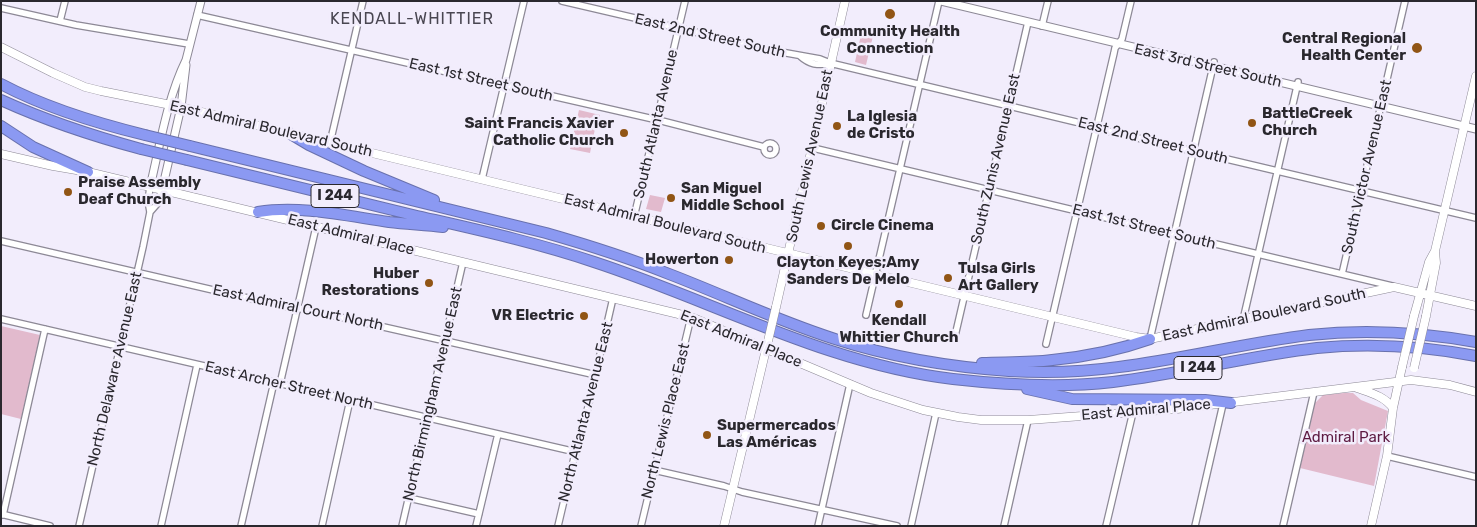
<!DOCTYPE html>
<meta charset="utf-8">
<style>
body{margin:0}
#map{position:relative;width:1477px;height:527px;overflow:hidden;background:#f2edfc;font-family:Rubik,sans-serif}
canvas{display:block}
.frame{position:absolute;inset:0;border:2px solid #2a282e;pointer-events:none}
</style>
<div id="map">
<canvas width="1477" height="527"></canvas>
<div class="frame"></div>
</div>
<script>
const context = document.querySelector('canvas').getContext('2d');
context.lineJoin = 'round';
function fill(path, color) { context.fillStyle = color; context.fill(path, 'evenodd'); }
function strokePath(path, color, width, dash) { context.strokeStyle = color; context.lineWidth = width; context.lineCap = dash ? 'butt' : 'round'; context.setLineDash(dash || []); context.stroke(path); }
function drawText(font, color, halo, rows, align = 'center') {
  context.font = font + ' Rubik,sans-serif'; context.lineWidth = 5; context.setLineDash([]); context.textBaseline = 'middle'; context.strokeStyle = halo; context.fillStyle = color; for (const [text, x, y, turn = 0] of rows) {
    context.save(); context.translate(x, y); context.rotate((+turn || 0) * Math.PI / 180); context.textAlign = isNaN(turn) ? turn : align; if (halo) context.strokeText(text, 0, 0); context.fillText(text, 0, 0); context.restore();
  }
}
fill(new Path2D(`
 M862,30L874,32L866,65L855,62Z
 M579,110L600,115L598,124H596L590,153L570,149Z
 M650,195L665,198L661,212L646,209Z
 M1,326L40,335L21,419L1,414Z
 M1344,393H1353L1361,400L1388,411L1374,486L1300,468L1315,402H1316L1323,395Z`), '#e2bacd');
const minor = new Path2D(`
 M562,1L781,52L820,59L830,63L1076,122L1104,130L1476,218
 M1,8L76,25L189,44
 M197,15L662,121L764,147
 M60,21L65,1
 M1042,26L1048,1
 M800,56C810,65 817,65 830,64
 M764 149a6 6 0 1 1 12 0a6 6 0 1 1-12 0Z
 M330,143L363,1
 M813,148L1392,286
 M482,179L524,1
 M150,212L157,204L162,190
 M634,217L685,1
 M1,241L291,308L304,309L596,375
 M1342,274L1405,1
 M866,315L939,1
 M1,319L576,452
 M1243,320L1298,82
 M955,336L1028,22
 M1150,339L1214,62
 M1046,344L1114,53L1115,48L1122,39L1131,1
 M280,384L316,227
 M1387,456L1476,477
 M654,470L724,486L742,492L897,526
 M409,498L479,514
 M1,514L50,526
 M3,515L45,329
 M79,526L143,247L150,212L148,201L150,187
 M161,526L197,365
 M241,526L274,382
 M322,526L350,400
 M402,526L463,262
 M476,526L498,434
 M558,526L574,458L579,446L613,298
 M641,526L691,317
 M818,526L850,384
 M911,526L936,413
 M1004,526L1028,420
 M1106,526L1133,412
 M1195,526L1223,404
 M1283,526L1314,392`);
const tertiary = new Path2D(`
 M941,1L1476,129
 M150,187C160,145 167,99 186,60L201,1
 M162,190L181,107L186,65`);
const secondary = new Path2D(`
 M1,47L53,73L85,87L101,91L181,107L1136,337L1150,339L1394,287L1476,306
 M1,154L53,166L88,172L691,317L871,393L923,410L958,417L981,420H1028L1177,409L1411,380L1450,385L1476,392
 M776,307L845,1
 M1414,316L1429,262L1435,251
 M1426,316L1436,263L1435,251L1476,76
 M1357,388C1371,393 1384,396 1393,408
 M724,526L767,345
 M1371,526L1387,456L1393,408L1402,367`);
const motorway = new Path2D(`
 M1,84C46,108 96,123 145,135
 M1,100C47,121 93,136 141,149
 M1,126L33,147L88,172
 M289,133L309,145L364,171L434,200
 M190,146L546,233C588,245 629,258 669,274C724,295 778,321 835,339C891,357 950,367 1009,371C1045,373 1083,372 1119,367C1183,359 1245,343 1309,335C1365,329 1420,332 1476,342
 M187,160C262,178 338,197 413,215C474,229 535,242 594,262C714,301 826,364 953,379C1006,385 1060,388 1113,382C1181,374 1248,356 1317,348C1370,343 1423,346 1476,356
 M258,212C300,205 347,216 389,222C407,224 425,225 443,227
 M982,363C1005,362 1029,363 1052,360C1084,357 1119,350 1150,339
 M1027,389L1072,399L1205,400L1231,403`);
strokePath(minor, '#8d8996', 8);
strokePath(tertiary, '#8d8996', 9);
strokePath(secondary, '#8d8996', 9);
strokePath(motorway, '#6971ad', 12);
strokePath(minor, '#fff', 5.5);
strokePath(tertiary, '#fff', 7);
strokePath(secondary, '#fff', 8);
strokePath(motorway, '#8b99f2', 10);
const secondaryBridge = new Path2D(`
 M768,341L776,307
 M1402,367L1414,316
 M1414,368L1426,316`);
const motorwayBridge = new Path2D(`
 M145,135L190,146
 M141,149L187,160`);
strokePath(secondaryBridge, '#8d8996', 9, []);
strokePath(motorwayBridge, '#6971ad', 12, []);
strokePath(secondaryBridge, '#fff', 8);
strokePath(motorwayBridge, '#8b99f2', 10);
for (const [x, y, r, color] of [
 [890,14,6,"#915515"],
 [1417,48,6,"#915515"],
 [1252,123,5,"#915515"],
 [837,126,5,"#915515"],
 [624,133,5,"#915515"],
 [68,192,5,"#915515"],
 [671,198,5,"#915515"],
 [821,226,5,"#915515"],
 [848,246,5,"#915515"],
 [729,260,5,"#915515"],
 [948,278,5,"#915515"],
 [429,283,5,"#915515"],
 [899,304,5,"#915515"],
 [584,316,5,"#915515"],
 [707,435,5,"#915515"]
]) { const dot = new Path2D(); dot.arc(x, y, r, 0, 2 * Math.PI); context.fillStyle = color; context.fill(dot); strokePath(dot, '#f2edfc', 2); }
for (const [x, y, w] of [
 [335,196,48],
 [1198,368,48]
]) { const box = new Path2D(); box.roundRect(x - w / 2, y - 11.5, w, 23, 4); context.fillStyle = '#f2edfc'; context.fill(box); strokePath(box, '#2a282e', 1); }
drawText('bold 14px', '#2a282e', null, [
 ["I 244",335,196],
 ["I 244",1198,368]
]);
drawText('bold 15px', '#2a282e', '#f2edfc', [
 ["Community Health",890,32,"center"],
 ["Connection",890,49,"center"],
 ["Central Regional",1406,39,"right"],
 ["Health Center",1406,56,"right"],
 ["BattleCreek",1262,114],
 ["Church",1262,131],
 ["La Iglesia",847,117],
 ["de Cristo",847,134],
 ["Saint Francis Xavier",614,124,"right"],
 ["Catholic Church",614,141,"right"],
 ["Praise Assembly",78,183],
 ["Deaf Church",78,200],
 ["San Miguel",681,189],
 ["Middle School",681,206],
 ["Circle Cinema",831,226],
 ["Howerton",719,260,"right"],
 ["Clayton Keyes;Amy",848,263,"center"],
 ["Sanders De Melo",848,280,"center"],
 ["Tulsa Girls",958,269],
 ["Art Gallery",958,286],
 ["Huber",419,274,"right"],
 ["Restorations",419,291,"right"],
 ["VR Electric",574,316,"right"],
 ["Kendall",899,321,"center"],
 ["Whittier Church",899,338,"center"],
 ["Supermercados",717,426],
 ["Las Américas",717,443]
], 'left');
drawText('15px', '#2a282e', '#f2edfc', [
 ["East 2nd Street South",710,36,13],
 ["East 3rd Street South",1208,66,13],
 ["East 1st Street South",481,80,13],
 ["South Atlanta Avenue",656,124,-77],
 ["East Admiral Boulevard South",271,129,13],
 ["East 2nd Street South",1153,141,14],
 ["South Lewis Avenue East",810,156,-78],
 ["South Zunis Avenue East",996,159,-77],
 ["South Victor Avenue East",1367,167,-77],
 ["East Admiral Boulevard South",665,224,14],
 ["East 1st Street South",1144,227,14],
 ["East Admiral Place",351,235,14],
 ["East Admiral Court North",298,308,12],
 ["East Admiral Boulevard South",1264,315,-12],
 ["East Admiral Place",741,339,22],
 ["North Delaware Avenue East",115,369,-77],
 ["East Archer Street North",289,386,13],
 ["North Birmingham Avenue East",433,394,-77],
 ["East Admiral Place",1146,410,-5],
 ["North Atlanta Avenue East",586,412,-76],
 ["North Lewis Place East",666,421,-76]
]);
drawText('15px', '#5e1b42', '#f2edfc', [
 ["Admiral Park",1346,438]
]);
context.letterSpacing = '1px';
drawText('16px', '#494651', '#f2edfc', [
 ["KENDALL-WHITTIER",412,19]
]);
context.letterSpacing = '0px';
</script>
